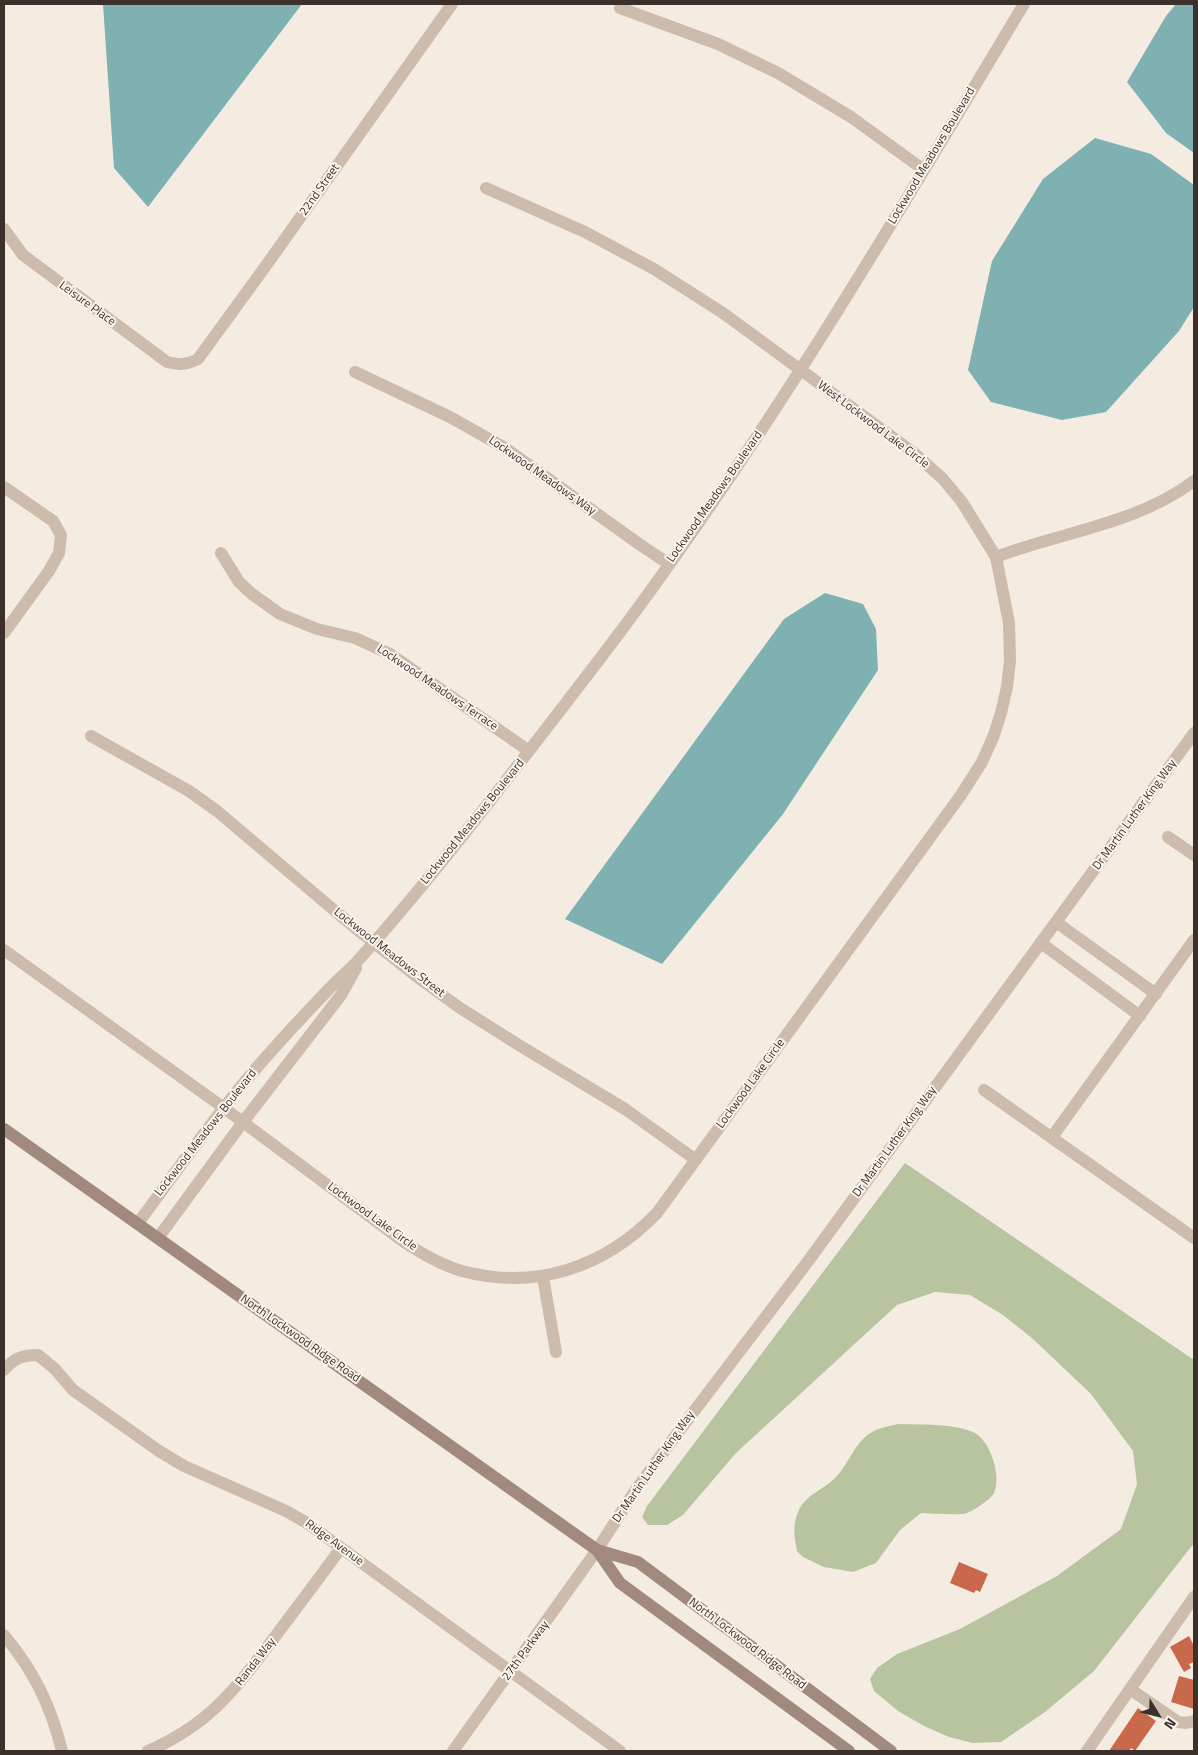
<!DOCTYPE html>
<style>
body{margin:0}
#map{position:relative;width:1198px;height:1755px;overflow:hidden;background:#f4ebe1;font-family:"Titillium Web",sans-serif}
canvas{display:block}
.frame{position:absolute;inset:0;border:5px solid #3b302b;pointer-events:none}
.north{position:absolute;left:1133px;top:1690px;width:50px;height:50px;-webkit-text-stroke:4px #fbf5ee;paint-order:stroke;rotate:126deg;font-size:14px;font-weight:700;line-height:20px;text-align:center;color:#3b302b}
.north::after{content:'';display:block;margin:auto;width:18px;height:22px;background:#3b302b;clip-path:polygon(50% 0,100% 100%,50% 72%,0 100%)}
</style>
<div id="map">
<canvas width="1198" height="1755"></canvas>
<div class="frame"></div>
<div class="north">N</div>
</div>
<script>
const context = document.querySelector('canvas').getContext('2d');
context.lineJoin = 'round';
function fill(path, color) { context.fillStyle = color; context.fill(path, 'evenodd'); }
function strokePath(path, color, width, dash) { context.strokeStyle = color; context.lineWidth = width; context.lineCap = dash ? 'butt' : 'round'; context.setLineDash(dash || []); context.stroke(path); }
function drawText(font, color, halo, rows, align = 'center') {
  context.font = font + ' "Titillium Web",sans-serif'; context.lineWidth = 4; context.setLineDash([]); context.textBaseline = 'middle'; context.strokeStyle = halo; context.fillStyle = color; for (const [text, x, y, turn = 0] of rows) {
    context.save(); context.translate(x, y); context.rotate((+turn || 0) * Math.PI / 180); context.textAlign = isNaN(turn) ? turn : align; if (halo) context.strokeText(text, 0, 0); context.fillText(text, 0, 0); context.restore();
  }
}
fill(new Path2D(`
 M905,1163L1194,1360V1543L1094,1671L1045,1712L1001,1742L973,1743L949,1737L924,1726L898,1711L874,1691L870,1679L877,1668L897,1654L960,1629L1057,1576L1121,1529L1137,1484L1133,1451L1091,1394L1033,1339L1003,1315L970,1295L935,1292L897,1305L736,1453L683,1515L667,1525H648L642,1517L647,1506Z
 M898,1424C922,1425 950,1423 973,1432C990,1439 1002,1477 994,1493C991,1499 973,1511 967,1513C958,1516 931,1513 921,1513L900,1530L876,1563L853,1572L824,1567L803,1557L797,1551C794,1536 792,1525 799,1510C806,1495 822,1490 833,1480C849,1466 853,1443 872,1432C879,1428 890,1426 898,1424Z`), '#b8c4a0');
fill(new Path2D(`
 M103,4H302L148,207L114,168Z
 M1176,4H1194V153L1166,133L1127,82L1166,16Z
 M1095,138L1151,154L1194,185V307L1179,331L1106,412L1062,420L991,402L968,370L992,261L1043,179Z
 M825,593L863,604L876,629L878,670L783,814L662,964L565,919L784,619Z`), '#7fb0b2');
fill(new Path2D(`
 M959,1562L988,1574L980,1592L976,1590L974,1593L950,1583Z
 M1189,1636L1194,1646V1662L1189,1664L1191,1668L1184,1672L1170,1647Z
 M1179,1676L1194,1680V1709L1171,1702Z
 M1138,1708L1156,1721L1135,1751L1131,1748L1129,1751H1109Z`), '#c8694b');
strokePath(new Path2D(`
 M620,8L718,44L778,73L851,117L924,170
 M4,229L23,255L167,362C179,365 186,365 198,359L265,267L452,4
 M355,372L450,417L505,448L639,544L669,564
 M4,487L53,521L61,535L59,553L49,571L4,633
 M221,553L239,582L252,594L280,614L317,629L355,638L390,654L529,751
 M996,557C1062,532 1137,524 1194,481
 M91,736L189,791L217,811L354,927L420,979L460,1008L522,1047L625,1109L696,1160
 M1168,837L1194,855
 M1056,922L1156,994
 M1041,943L1140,1016
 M4,950L224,1108L404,1242C423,1254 441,1265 462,1271C536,1291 605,1267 657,1213L961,795L982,762L994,735L1001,713L1007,687L1010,661L1009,623L996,557L962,502L943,479L914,453L723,313L654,269L585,232L486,188
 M984,1090L1194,1238
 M1052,1137L1194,940
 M138,1223C176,1172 212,1120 253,1072C277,1044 304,1015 330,988C340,977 352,968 362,956C446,861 522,760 599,660C758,452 890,227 1024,4
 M158,1238L243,1122L341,995L356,968
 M543,1277L556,1352
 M4,1370C14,1358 23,1355 38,1355L55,1369L73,1390L159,1451L184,1466L286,1511L307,1523L620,1751
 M1194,1597L1130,1689L1178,1722L1186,1723L1194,1721
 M4,1635C34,1671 51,1706 62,1751
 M148,1751C211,1724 237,1687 277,1634C298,1606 320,1577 341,1548
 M453,1751L597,1550
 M1087,1751L1130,1689`), '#cdbbac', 12);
strokePath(new Path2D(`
 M597,1550L635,1491L676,1435L806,1264L1194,733`), '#cdbbac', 12);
strokePath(new Path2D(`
 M4,1129L597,1550L620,1583L849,1751
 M597,1550L638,1562L891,1751`), '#a18a7d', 12);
drawText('12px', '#3b302b', '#fbf5ee', [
 ["Lockwood Meadows Boulevard",932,156,-59],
 ["22nd Street",320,190,-55],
 ["Leisure Place",87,304,36],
 ["West Lockwood Lake Circle",873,425,37],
 ["Lockwood Meadows Way",542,476,35],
 ["Lockwood Meadows Boulevard",715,497,-55],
 ["Lockwood Meadows Terrace",437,688,34],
 ["Dr Martin Luther King Way",1135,815,-54],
 ["Lockwood Meadows Boulevard",473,822,-51],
 ["Lockwood Meadows Street",389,953,38],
 ["Lockwood Lake Circle",751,1084,-54],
 ["Lockwood Meadows Boulevard",206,1133,-52],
 ["Dr Martin Luther King Way",895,1142,-54],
 ["Lockwood Lake Circle",372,1217,36],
 ["North Lockwood Ridge Road",300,1339,35],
 ["Dr Martin Luther King Way",654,1467,-55],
 ["Ridge Avenue",334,1543,36],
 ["North Lockwood Ridge Road",747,1644,37],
 ["27th Parkway",526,1651,-54],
 ["Randa Way",256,1662,-52]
]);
</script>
